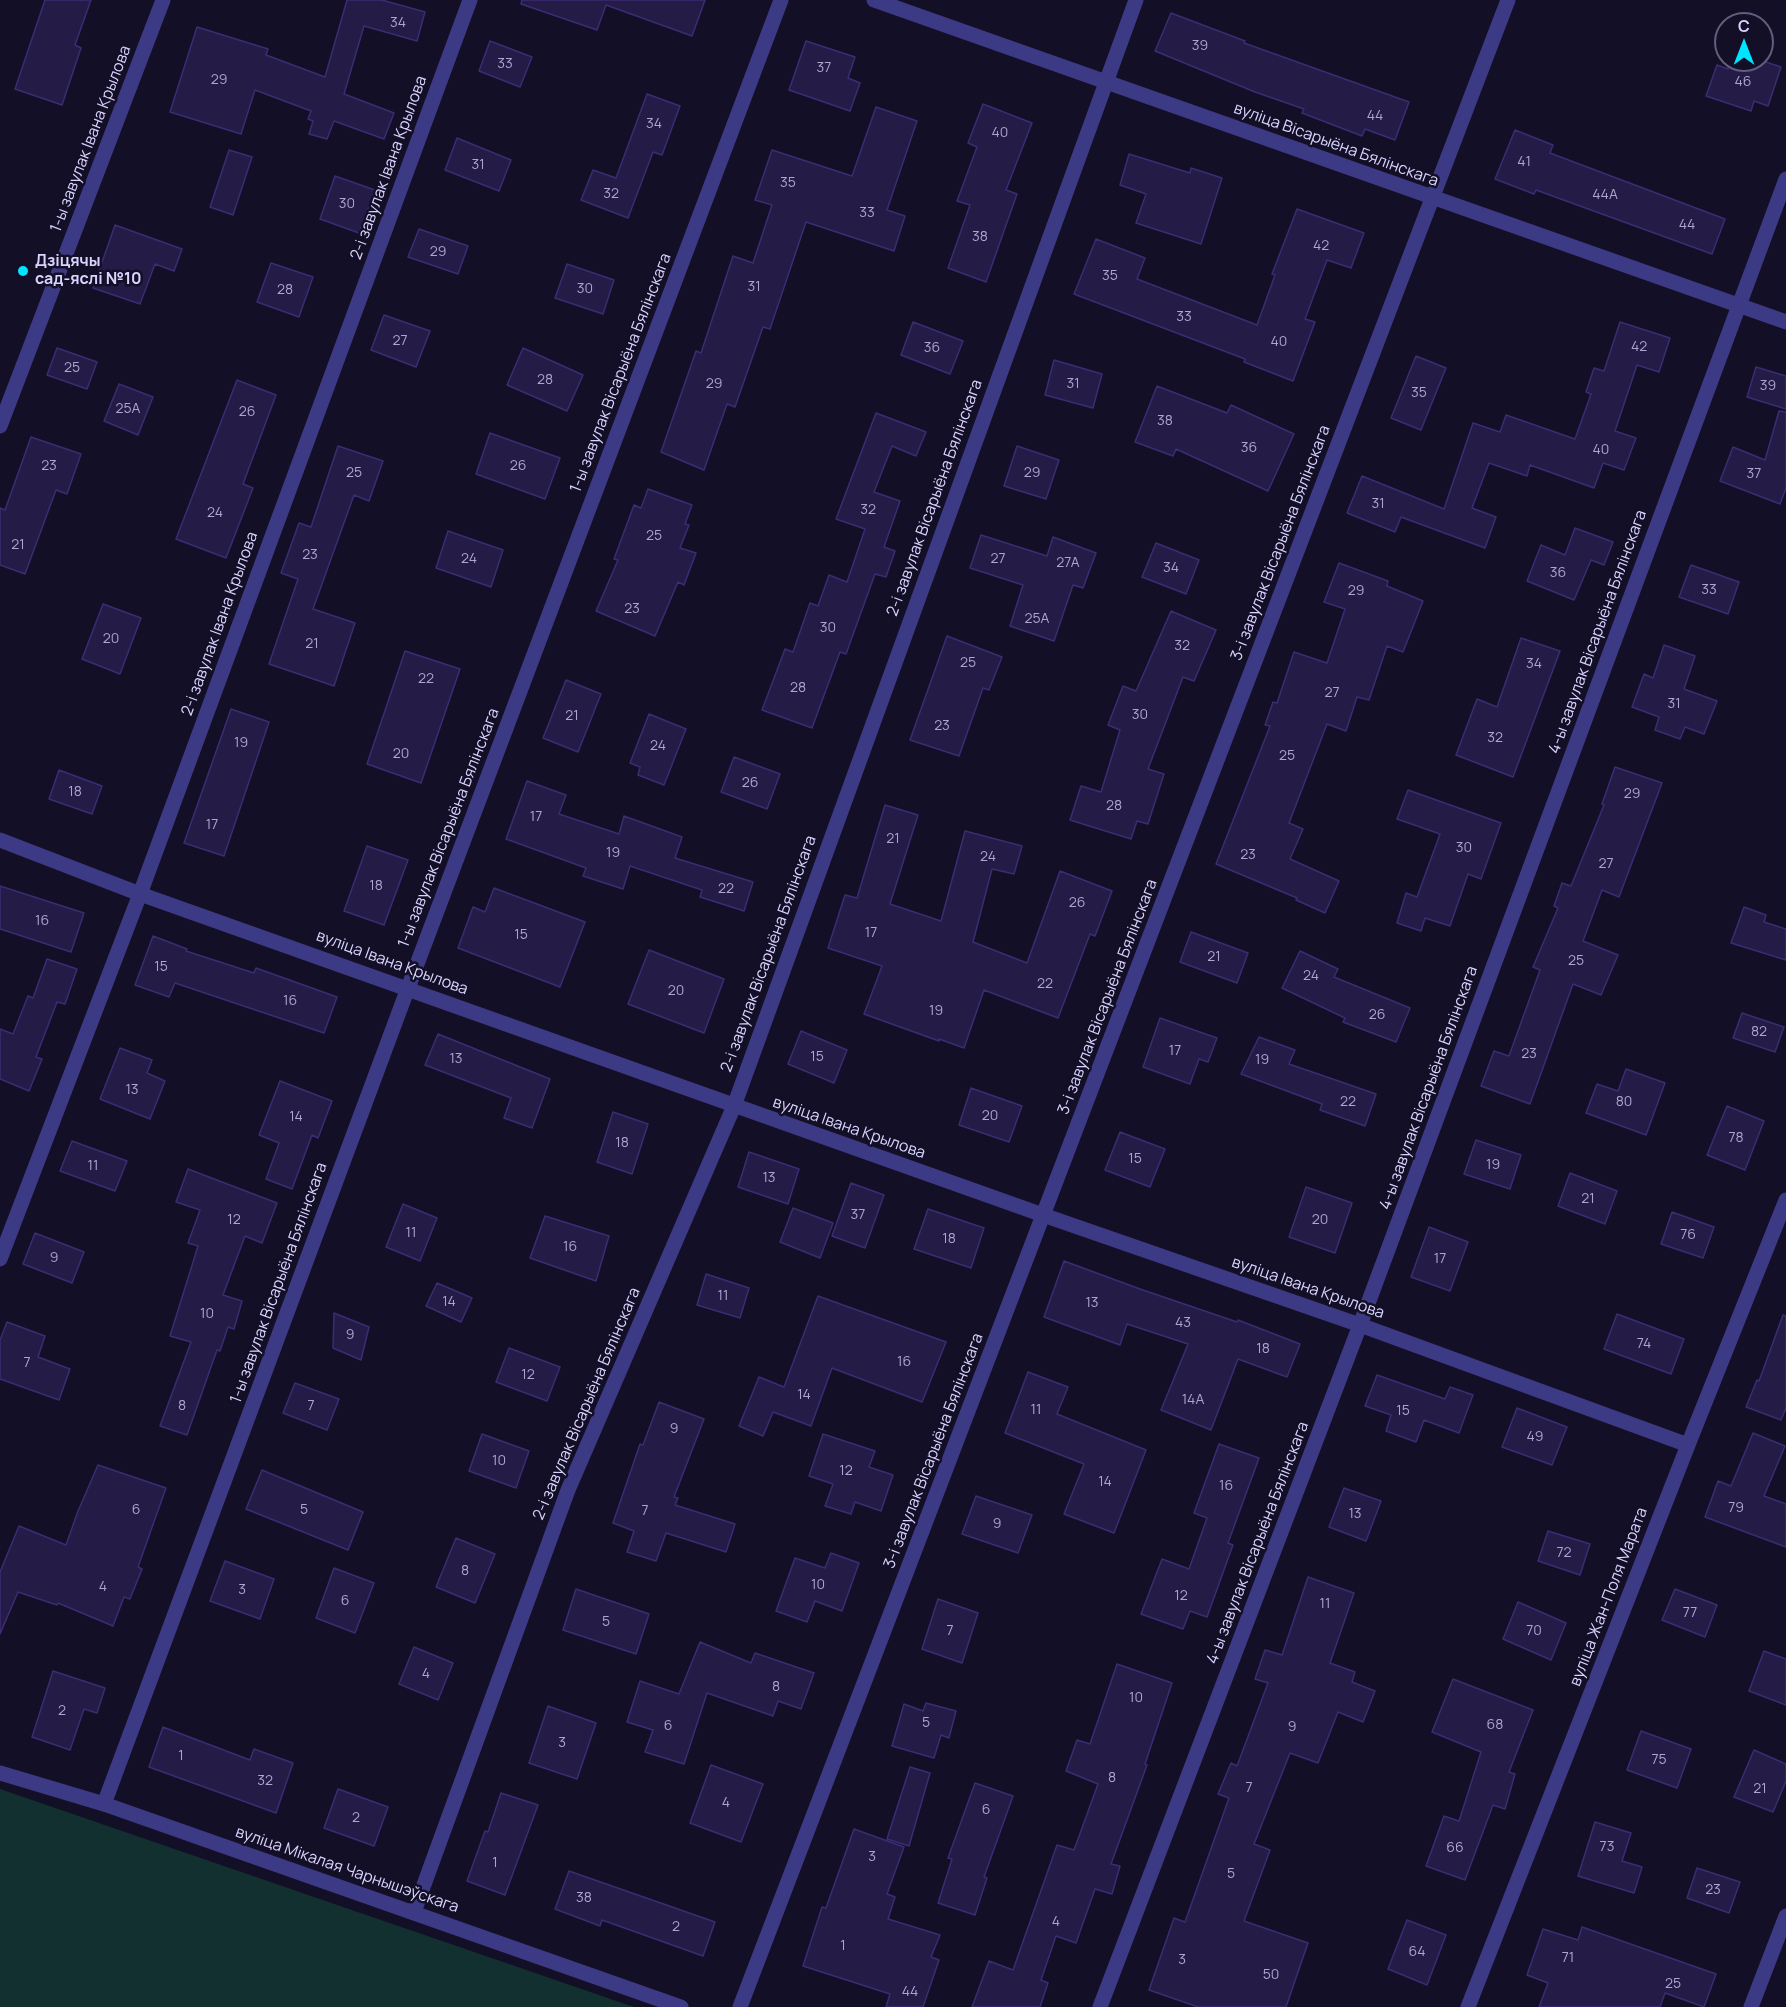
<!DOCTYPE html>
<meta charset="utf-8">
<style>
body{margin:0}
#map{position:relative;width:1786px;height:2007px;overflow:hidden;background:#130f26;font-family:Manrope,sans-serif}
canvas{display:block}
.north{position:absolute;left:1714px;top:12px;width:60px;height:60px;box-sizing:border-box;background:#130f26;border:2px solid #625e7d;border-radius:50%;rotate:0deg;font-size:16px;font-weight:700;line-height:24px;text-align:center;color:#d9d4ff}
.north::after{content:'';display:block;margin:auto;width:21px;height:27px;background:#00e5ff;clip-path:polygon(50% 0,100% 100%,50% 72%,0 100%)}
</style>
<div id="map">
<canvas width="1786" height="2007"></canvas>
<div class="north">С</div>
</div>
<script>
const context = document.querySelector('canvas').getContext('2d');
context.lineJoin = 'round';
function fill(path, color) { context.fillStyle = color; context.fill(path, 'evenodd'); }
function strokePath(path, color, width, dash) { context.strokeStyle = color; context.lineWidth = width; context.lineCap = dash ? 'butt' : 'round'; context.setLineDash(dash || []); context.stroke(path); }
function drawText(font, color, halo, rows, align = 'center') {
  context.font = font + ' Manrope,sans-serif'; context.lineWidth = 5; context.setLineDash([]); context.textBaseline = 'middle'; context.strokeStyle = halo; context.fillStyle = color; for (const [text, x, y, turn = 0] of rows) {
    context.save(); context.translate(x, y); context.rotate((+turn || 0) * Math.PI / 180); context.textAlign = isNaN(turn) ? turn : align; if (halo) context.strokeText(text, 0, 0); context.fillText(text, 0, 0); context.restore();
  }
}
fill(new Path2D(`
 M0,1789L634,2007H0Z`), '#12302f');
const building = new Path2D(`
 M45,0H91L75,45L81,48L62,105L15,89Z
 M347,0H382L425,12L417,41L364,26L344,94L394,113L384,139L334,121L327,139L309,134L313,121L308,119L311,111L255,90L241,134L170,112L197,27L268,49L266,55L325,77Z
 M522,0H705L692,36L606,5L597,30L521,4Z
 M1171,13L1245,41L1244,43L1409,102L1395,140L1365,129L1362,136L1302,113L1304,109L1255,92L1155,51Z
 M490,41L532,57L520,87L479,71Z
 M806,41L855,57L848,78L860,83L850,111L789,90Z
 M1731,60H1760L1781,67L1768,106L1754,101L1751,111L1706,96L1717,65L1728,69Z
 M647,94L680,106L662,155L653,152L628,218L581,200L593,170L616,178Z
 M983,104L1032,123L1006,190L1017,194L986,282L948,268L970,205L957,201L977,147L968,143Z
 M876,107L917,121L887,210L905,216L894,251L806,222L770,329L763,327L735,407L727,404L704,470L661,452L696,351L701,353L733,256L753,263L772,205L755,200L772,150L852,176Z
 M1515,130L1553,145L1550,153L1725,219L1712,254L1536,190L1534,194L1495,179Z
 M457,138L511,160L499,191L445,170Z
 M229,150L252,157L233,215L210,207Z
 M1129,154L1190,173L1191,168L1222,178L1201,244L1136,223L1146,194L1120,185Z
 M335,176L375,190L359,233L320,219Z
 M1297,209L1364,233L1351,268L1327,260L1305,319L1315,322L1293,381L1244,362L1245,359L1074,294L1096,239L1145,258L1137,279L1257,325L1275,275L1272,274Z
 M115,225L182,249L174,271L155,264L140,304L93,288Z
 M419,229L468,246L458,274L408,257Z
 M271,263L313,277L299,317L257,302Z
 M567,264L614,280L603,314L555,298Z
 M384,315L430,331L416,367L371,350Z
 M913,322L963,341L950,374L901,355Z
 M1620,322L1670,338L1659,372L1637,365L1615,431L1636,438L1624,470L1603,463L1594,488L1530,465L1527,476L1489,463L1472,508L1496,517L1485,548L1401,517L1395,532L1347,513L1362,476L1444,509L1473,423L1500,432L1506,415L1575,439L1591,394L1586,392L1594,368L1604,371Z
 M57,348L97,362L87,389L47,375Z
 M523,348L583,375L567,411L507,385Z
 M1416,356L1446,368L1421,430L1391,418Z
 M1054,360L1102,374L1093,408L1045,395Z
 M1756,367L1786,376V409L1747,397Z
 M237,380L276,395L243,484L253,488L226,558L176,539Z
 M119,384L153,397L138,435L104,421Z
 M1157,386L1227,413L1231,405L1294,434L1268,491L1176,449L1173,456L1135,442Z
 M1779,411L1786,412V488L1780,504L1720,481L1733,447L1765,460Z
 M876,413L926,432L916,456L892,446L874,492L900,501L884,547L895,551L886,577L875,574L846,654L840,652L812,728L762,710L785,649L793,652L810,603L818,606L829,575L847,582L865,529L836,519Z
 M490,433L560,458L545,499L476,474Z
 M31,437L81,454L67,494L56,490L25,574L0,565V508L5,510Z
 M338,446L383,461L369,501L354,495L313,609L355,623L334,686L269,664L298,579L281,573L299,523L311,527Z
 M1017,446L1059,460L1046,499L1004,486Z
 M648,489L692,505L685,524L689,525L680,548L696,553L684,585L678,582L655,636L596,611L618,560L614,559L634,505L641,508Z
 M1575,528L1613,542L1604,565L1591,560L1574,600L1527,581L1541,545L1565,555Z
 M448,531L503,550L491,587L436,568Z
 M981,535L1047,556L1053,537L1096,553L1083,588L1073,585L1054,641L1010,626L1023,585L970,568Z
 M1156,543L1199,560L1186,594L1142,577Z
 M1339,563L1388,581L1387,586L1423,601L1403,652L1387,646L1369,700L1357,697L1346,731L1327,724L1289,823L1303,829L1290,859L1339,881L1325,913L1296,900L1297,898L1216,864L1270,726L1265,725L1273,702L1277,703L1294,652L1327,663L1345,609L1324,602Z
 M1691,565L1739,582L1728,614L1679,597Z
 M103,604L141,618L120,674L82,659Z
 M1171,611L1216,630L1194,681L1183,677L1148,769L1164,774L1148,824L1137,821L1131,839L1070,820L1081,786L1101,792L1120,730L1108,725L1123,686L1136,691Z
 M947,636L1002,657L989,690L983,688L959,756L910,740Z
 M1521,638L1560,651L1513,777L1456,755L1477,699L1497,707Z
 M1664,645L1695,656L1684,689L1717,701L1704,734L1685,727L1680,739L1655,730L1659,717L1632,707L1644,674L1653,678Z
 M405,651L460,669L421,783L367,764Z
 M566,680L601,694L578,752L543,738Z
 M231,709L269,722L224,856L184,843Z
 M649,714L686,729L664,785L638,775L640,767L630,763Z
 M734,757L780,774L767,809L721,792Z
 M1615,767L1662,783L1619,897L1602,890L1583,941L1618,955L1601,995L1573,984L1530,1104L1481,1086L1494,1051L1509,1056L1540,970L1533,967L1558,908L1554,906L1562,883L1571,886L1604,805L1602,804Z
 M59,770L102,786L92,814L49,799Z
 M527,781L566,795L559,814L619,834L624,816L682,837L675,858L753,882L744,911L700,897L702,890L630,866L623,889L583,876L586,868L506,839Z
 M1408,790L1501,823L1481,879L1468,874L1450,926L1425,918L1421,931L1397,923L1406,893L1417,897L1440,834L1397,819Z
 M885,805L918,815L890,904L941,921L965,831L1022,846L1014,874L992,869L973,942L1027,963L1060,871L1112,891L1095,936L1090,934L1058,1018L984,990L964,1048L939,1039V1041L864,1014L882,966L828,948L845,895L857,898Z
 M367,846L408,860L384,925L344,911Z
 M0,886L84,913L71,952L0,929Z
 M494,888L585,922L560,987L458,948L473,907L485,912Z
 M1744,907L1766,915L1764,922L1786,929V960L1731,943Z
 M1191,932L1248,953L1237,983L1180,962Z
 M153,936L187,949L186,951L254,973L256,968L337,997L324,1033L175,983L169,997L135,985Z
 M649,950L724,979L704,1033L628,1004Z
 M1300,951L1338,969L1334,977L1410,1008L1396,1042L1343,1022L1345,1018L1282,988Z
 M47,959L77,969L65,1004L57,1002L36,1057L42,1059L29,1091L0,1079V1029L13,1034L28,996L33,998Z
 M1742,1013L1784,1027L1775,1052L1733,1038Z
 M1160,1018L1217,1038L1208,1062L1199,1059L1190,1084L1143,1067Z
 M801,1031L847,1050L834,1083L788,1064Z
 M438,1034L550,1079L532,1128L504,1118L511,1098L425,1065Z
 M1259,1037L1295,1050L1289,1064L1376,1094L1365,1126L1320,1110L1322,1104L1241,1074Z
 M120,1048L152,1060L147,1073L165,1081L150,1119L100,1099Z
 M1626,1069L1665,1083L1646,1135L1586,1113L1597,1084L1618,1091Z
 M280,1081L332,1101L318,1138L312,1135L292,1189L266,1179L279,1143L259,1135Z
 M971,1088L1022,1106L1009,1142L959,1125Z
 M1727,1106L1764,1121L1745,1170L1707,1155Z
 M613,1112L648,1124L632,1174L597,1162Z
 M1120,1132L1165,1149L1150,1187L1105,1170Z
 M1476,1140L1521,1155L1510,1189L1464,1174Z
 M72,1141L127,1161L115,1191L60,1171Z
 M749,1152L799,1169L788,1204L738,1187Z
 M188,1169L277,1203L262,1243L245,1236L223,1295L242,1301L234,1329L228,1327L220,1351L217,1350L187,1435L160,1426L191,1342L170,1336L198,1246L188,1243L200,1210L176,1202Z
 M1570,1173L1617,1191L1605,1224L1558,1206Z
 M851,1183L884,1195L865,1248L832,1236Z
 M1306,1187L1352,1203L1335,1253L1289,1237Z
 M403,1204L437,1218L420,1261L386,1247Z
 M793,1208L833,1223L820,1258L780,1242Z
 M928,1209L984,1228L971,1268L914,1249Z
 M1672,1212L1714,1227L1703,1258L1661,1244Z
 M545,1216L609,1236L596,1281L530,1258Z
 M1429,1227L1468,1242L1450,1291L1411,1277Z
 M35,1233L84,1252L72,1283L23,1264Z
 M1064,1261L1140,1289L1237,1322L1238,1320L1300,1344L1287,1377L1238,1359L1211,1430L1161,1410L1188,1344L1127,1324L1120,1345L1044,1317Z
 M706,1274L749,1288L740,1318L697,1305Z
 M437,1283L472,1298L461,1322L426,1306Z
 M818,1296L946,1342L922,1402L832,1368L811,1426L773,1412L763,1436L739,1426L759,1377L784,1387Z
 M334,1313L369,1327L361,1360L333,1348Z
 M1617,1314L1684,1339L1671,1374L1604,1349Z
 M1783,1315L1786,1316V1408L1781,1420L1746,1407L1757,1380L1759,1381Z
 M7,1322L45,1336L38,1357L70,1369L59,1400L0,1379V1340Z
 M509,1348L560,1367L547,1401L496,1382Z
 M1028,1372L1068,1387L1057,1414L1146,1450L1114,1533L1064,1514L1084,1464L1005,1433Z
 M1377,1375L1445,1399L1450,1387L1473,1395L1459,1433L1424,1420L1416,1442L1386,1431L1391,1415L1365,1406Z
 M295,1383L339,1399L327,1430L283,1413Z
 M659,1402L704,1419L674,1497L678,1498L675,1505L735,1524L726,1552L666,1533L656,1561L627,1552L634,1531L613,1523L640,1444L643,1445Z
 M1517,1408L1567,1427L1552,1465L1502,1447Z
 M1753,1433L1785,1446L1764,1496L1786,1504V1547L1705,1517L1718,1481L1731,1486Z
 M482,1434L529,1451L516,1488L469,1471Z
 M823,1434L875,1451L869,1467L893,1475L881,1511L855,1502L851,1514L825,1506L833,1484L809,1476Z
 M1219,1444L1259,1458L1228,1543L1233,1545L1207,1617L1190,1611L1183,1629L1141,1614L1162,1559L1189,1569L1207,1518L1194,1513Z
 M98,1465L166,1488L138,1567L142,1569L130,1599L124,1597L113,1626L58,1603L57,1605L18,1592L0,1634V1572L19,1526L66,1545L78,1511Z
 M262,1470L363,1512L348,1550L246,1509Z
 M1344,1488L1381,1501L1366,1541L1329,1527Z
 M976,1496L1032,1515L1018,1553L962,1534Z
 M1548,1531L1590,1544L1580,1575L1538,1561Z
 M456,1538L495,1554L475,1603L436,1587Z
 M831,1553L859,1563L842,1611L815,1601L807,1622L776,1611L795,1558L825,1568Z
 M225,1561L274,1579L260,1619L210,1601Z
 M334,1568L374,1583L355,1633L316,1618Z
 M1308,1577L1354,1593L1330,1663L1355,1672L1352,1682L1375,1691L1363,1722L1338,1712L1318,1763L1290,1753L1254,1844L1270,1850L1244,1921L1308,1943L1286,2007H1198L1149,1990L1174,1918L1185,1922L1229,1798L1218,1794L1231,1763L1237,1766L1268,1683L1255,1679L1265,1650L1282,1655Z
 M576,1589L649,1614L636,1654L563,1630Z
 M1675,1589L1717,1605L1705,1637L1662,1620Z
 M938,1599L978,1613L962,1663L922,1649Z
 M1518,1602L1566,1623L1551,1660L1503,1639Z
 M700,1642L751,1663L755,1653L814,1673L801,1709L778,1701L773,1716L707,1693L684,1764L645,1752L653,1730L627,1722L640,1681L679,1694Z
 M414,1647L453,1663L438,1700L399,1684Z
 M1764,1651L1786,1659V1705L1749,1691Z
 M1117,1664L1172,1683L1145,1764L1147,1765L1111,1864L1120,1866L1112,1894L1095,1889L1076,1943L1056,1936L1041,1980L1048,1983L1040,2007H972L989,1961L1013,1970L1057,1845L1074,1850L1098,1784L1066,1771L1077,1740L1090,1744Z
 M53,1671L105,1688L97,1713L84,1709L70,1750L32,1737Z
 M1453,1679L1533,1710L1509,1772L1515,1774L1505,1809L1493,1805L1465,1880L1426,1866L1444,1816L1459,1821L1481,1752L1432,1732Z
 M926,1703L956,1711L949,1738L941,1735L934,1758L892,1746L904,1704L923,1711Z
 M548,1706L596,1723L577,1779L529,1763Z
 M163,1727L250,1760L254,1749L293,1763L276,1813L149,1767Z
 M1641,1731L1691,1749L1677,1788L1627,1770Z
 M1754,1750L1786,1764V1781L1773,1812L1734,1797Z
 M711,1765L763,1784L741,1842L690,1823Z
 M910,1767L930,1773L909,1846L887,1839Z
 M975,1783L1013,1796L984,1877L987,1878L975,1915L938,1903L952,1859L948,1858Z
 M338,1789L388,1807L374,1846L324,1828Z
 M501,1793L538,1805L505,1895L467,1881L485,1831L488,1832Z
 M1595,1822L1631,1833L1622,1861L1642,1867L1634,1893L1578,1876Z
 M854,1829L904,1847L887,1894L895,1897L888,1919L940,1935L931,1957L939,1960L923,2007H886L890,1994L803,1966L822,1907L826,1908Z
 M1697,1868L1740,1882L1729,1913L1687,1898Z
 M569,1871L715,1922L703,1956L602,1920L600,1926L555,1909Z
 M1407,1920L1446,1935L1427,1985L1388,1969Z
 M1582,1927L1716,1974L1704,2007L1665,1993L1660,2007H1539L1548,1983L1527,1975L1543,1929L1578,1940Z`);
fill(building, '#241b47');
strokePath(building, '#3b2d73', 1.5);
strokePath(new Path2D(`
 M0,426L163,0
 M0,1259L140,894L470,0
 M104,1804L408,988L781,0
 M414,1912L568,1490L734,1106L1136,0
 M740,2007L1508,0
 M1100,2007L1360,1325L1786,179
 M1751,2007L1786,1916`), '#3d3a85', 15);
strokePath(new Path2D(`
 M874,0L1786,322
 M0,840L140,894L1043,1215L1360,1325L1688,1445
 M0,1773L104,1804L681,2007
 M1468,2007L1688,1445L1786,1200`), '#3d3a85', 15);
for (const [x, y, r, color] of [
 [23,271,6,"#00e5ff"]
]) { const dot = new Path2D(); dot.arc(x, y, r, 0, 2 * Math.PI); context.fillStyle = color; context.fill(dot); strokePath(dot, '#130f26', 2); }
drawText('14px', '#aca6d1', null, [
 ["34",398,23],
 ["39",1200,46],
 ["33",505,64],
 ["37",824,68],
 ["29",219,80],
 ["46",1743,82],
 ["44",1375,116],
 ["34",654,124],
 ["40",1000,133],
 ["41",1524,162],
 ["31",478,165],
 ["35",788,183],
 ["32",611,194],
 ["44А",1605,195],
 ["30",347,204],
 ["33",867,213],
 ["44",1687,225],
 ["38",980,237],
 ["42",1321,246],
 ["29",438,252],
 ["35",1110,276],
 ["31",754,287],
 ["30",585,289],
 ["28",285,290],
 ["33",1184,317],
 ["27",400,341],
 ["40",1279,342],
 ["42",1639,347],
 ["36",932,348],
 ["25",72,368],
 ["28",545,380],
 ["29",714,384],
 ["31",1073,384],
 ["39",1768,386],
 ["35",1419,393],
 ["25А",128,409],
 ["26",247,412],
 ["38",1165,421],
 ["36",1249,448],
 ["40",1601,450],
 ["23",49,466],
 ["26",518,466],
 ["25",354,473],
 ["29",1032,473],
 ["37",1754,474],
 ["31",1378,504],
 ["32",868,510],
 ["24",215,513],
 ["25",654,536],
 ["21",18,545],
 ["23",310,555],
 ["24",469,559],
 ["27",998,559],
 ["27А",1068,563],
 ["34",1171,568],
 ["36",1558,573],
 ["33",1709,590],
 ["29",1356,591],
 ["23",632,609],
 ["25А",1037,619],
 ["30",828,628],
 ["20",111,639],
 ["21",312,644],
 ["32",1182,646],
 ["25",968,663],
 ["34",1534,664],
 ["22",426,679],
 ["28",798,688],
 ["27",1332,693],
 ["31",1674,704],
 ["30",1140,715],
 ["21",572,716],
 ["23",942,726],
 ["32",1495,738],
 ["19",241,743],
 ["24",658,746],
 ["20",401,754],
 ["25",1287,756],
 ["26",750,783],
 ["18",75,792],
 ["29",1632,794],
 ["28",1114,806],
 ["17",536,817],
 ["17",212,825],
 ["21",893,839],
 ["30",1464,848],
 ["19",613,853],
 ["23",1248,855],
 ["24",988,857],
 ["27",1606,864],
 ["18",376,886],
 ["22",726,889],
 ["26",1077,903],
 ["16",42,921],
 ["17",871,933],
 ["15",521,935],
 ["21",1214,957],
 ["25",1576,961],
 ["15",161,967],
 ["24",1311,976],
 ["22",1045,984],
 ["20",676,991],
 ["16",290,1001],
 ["19",936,1011],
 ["26",1377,1015],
 ["82",1759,1032],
 ["17",1175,1051],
 ["23",1529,1054],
 ["15",817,1057],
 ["13",456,1059],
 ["19",1262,1060],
 ["13",132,1090],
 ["22",1348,1102],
 ["80",1624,1102],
 ["20",990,1116],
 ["14",296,1117],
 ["78",1736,1138],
 ["18",622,1143],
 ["15",1135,1159],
 ["19",1493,1165],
 ["11",93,1166],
 ["13",769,1178],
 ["21",1588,1199],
 ["37",858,1215],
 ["12",234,1220],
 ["20",1320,1220],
 ["11",411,1233],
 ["76",1688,1235],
 ["18",949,1239],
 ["16",570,1247],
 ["9",54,1258],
 ["17",1440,1259],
 ["11",723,1296],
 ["14",449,1302],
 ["13",1092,1303],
 ["10",207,1314],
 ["43",1183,1323],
 ["9",350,1335],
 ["74",1644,1344],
 ["18",1263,1349],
 ["16",904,1362],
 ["7",27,1363],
 ["12",528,1375],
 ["14",804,1395],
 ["14А",1193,1400],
 ["8",182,1406],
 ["7",311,1406],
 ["11",1036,1410],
 ["15",1403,1411],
 ["9",674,1429],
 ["49",1535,1437],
 ["10",499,1461],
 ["12",846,1471],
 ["14",1105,1482],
 ["16",1226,1486],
 ["79",1736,1508],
 ["6",136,1510],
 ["5",304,1510],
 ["7",645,1511],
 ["13",1355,1514],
 ["9",997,1524],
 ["72",1564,1553],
 ["8",465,1571],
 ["10",818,1585],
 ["4",103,1587],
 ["3",242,1590],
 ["12",1181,1596],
 ["6",345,1601],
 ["11",1325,1604],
 ["77",1690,1613],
 ["5",606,1622],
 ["7",950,1631],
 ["70",1534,1631],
 ["4",426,1674],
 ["8",776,1687],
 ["10",1136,1698],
 ["2",62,1711],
 ["5",926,1723],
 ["68",1495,1725],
 ["6",668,1726],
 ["9",1292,1727],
 ["3",562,1743],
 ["1",181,1756],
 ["75",1659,1760],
 ["8",1112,1778],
 ["32",265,1781],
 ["7",1249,1788],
 ["21",1760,1789],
 ["4",726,1803],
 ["6",986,1810],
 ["2",356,1818],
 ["73",1607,1847],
 ["66",1455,1848],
 ["3",872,1857],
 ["1",495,1863],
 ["5",1231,1874],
 ["23",1713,1890],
 ["38",584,1898],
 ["4",1056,1922],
 ["2",676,1927],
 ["1",843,1946],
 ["64",1417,1952],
 ["71",1568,1958],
 ["3",1182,1960],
 ["50",1271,1975],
 ["25",1673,1984],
 ["44",910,1992]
]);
drawText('16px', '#d9d4ff', '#130f26', [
 ["1-ы завулак Івана Крылова",91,139,-69],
 ["вуліца Вісарыёна Бялінскага",1336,145,20],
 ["2-і завулак Івана Крылова",389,168,-70],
 ["1-ы завулак Вісарыёна Бялінскага",621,373,-69],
 ["2-і завулак Вісарыёна Бялінскага",935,498,-70],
 ["3-і завулак Вісарыёна Бялінскага",1281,543,-69],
 ["2-і завулак Івана Крылова",220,624,-70],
 ["4-ы завулак Вісарыёна Бялінскага",1598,632,-70],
 ["1-ы завулак Вісарыёна Бялінскага",449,828,-69],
 ["2-і завулак Вісарыёна Бялінскага",769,954,-70],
 ["вуліца Івана Крылова",392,963,20],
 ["3-і завулак Вісарыёна Бялінскага",1108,997,-69],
 ["4-ы завулак Вісарыёна Бялінскага",1429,1088,-70],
 ["вуліца Івана Крылова",849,1128,19],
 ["1-ы завулак Вісарыёна Бялінскага",279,1283,-70],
 ["вуліца Івана Крылова",1308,1288,19],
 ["2-і завулак Вісарыёна Бялінскага",587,1404,-67],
 ["3-і завулак Вісарыёна Бялінскага",934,1451,-69],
 ["4-ы завулак Вісарыёна Бялінскага",1258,1543,-69],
 ["вуліца Жан-Поля Марата",1609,1597,-69],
 ["вуліца Мікалая Чарнышэўскага",347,1870,19]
]);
drawText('bold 16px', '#d9d4ff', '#130f26', [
 ["Дзіцячы",35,262],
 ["сад-яслі №10",35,280]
], 'left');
</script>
